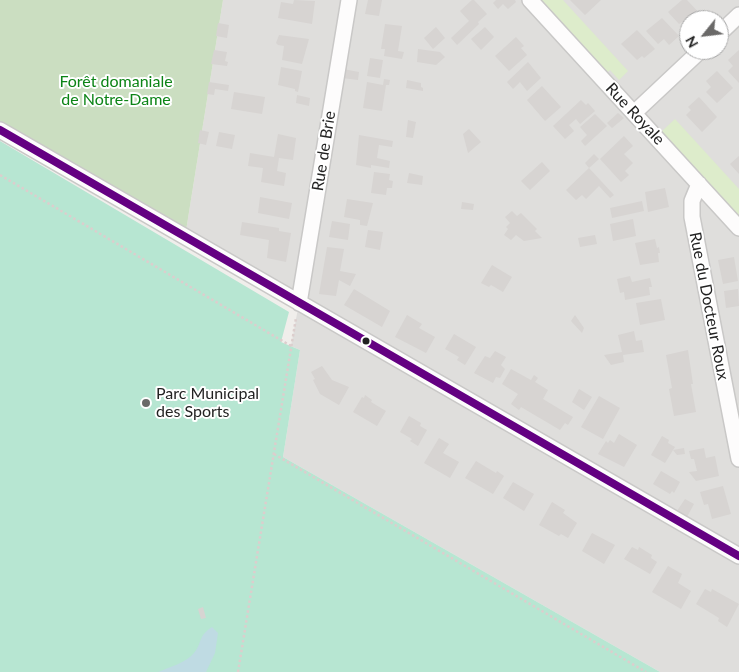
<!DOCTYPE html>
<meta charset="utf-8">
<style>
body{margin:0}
#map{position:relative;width:739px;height:672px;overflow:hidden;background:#f0eeeb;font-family:Lato,sans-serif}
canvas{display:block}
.north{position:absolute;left:679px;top:10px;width:50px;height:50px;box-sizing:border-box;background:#fff;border:1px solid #a7a7a7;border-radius:50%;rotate:241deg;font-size:14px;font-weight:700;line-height:20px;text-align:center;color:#222}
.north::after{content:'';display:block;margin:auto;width:18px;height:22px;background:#6a6968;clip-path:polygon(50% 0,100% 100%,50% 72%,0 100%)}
</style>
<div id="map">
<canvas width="739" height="672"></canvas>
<div class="north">N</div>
</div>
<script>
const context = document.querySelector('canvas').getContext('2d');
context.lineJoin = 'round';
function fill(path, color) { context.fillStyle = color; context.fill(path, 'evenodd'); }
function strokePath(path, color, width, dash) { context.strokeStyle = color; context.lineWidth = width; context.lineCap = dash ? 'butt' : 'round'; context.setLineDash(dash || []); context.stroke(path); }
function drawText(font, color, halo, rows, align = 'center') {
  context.font = font + ' Lato,sans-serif'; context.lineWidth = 4; context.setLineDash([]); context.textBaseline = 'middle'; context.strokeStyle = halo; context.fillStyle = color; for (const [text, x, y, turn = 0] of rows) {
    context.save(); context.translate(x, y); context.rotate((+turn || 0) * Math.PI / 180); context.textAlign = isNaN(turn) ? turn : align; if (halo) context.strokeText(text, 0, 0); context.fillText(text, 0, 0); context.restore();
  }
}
fill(new Path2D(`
 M223,0H739V672H660L283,457L300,350L291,346L299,303L185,237ZM689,20H719V50H689Z`), '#dfdedc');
fill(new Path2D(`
 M538,0H563L628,71L619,80L610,70L606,74Z
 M675,119L739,189V218L661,132Z`), '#ddeccb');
fill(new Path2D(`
 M0,0H223L185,237L0,130Z`), '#cbdec1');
fill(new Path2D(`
 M0,141L289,312L281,342L300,350L283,457L660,672H0Z`), '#b7e6d2');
fill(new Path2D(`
 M212,627L218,633L215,653L206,672H158C168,668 187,662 194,653C203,642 197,637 212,627Z`), '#bfdbe3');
fill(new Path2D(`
 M294,0L315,1L312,24L278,18L281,2L293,4Z
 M368,0H382L379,16L365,14Z
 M472,0H474L487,14L478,22L479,24L457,45L451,38L469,21L460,11Z
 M496,0H515L516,2L508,9L503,4L498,9L493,3Z
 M570,0H601L585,15Z
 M682,0H687L701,15L696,20H689V24L685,20L679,24L668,12Z
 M662,18L679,36L669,45L664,39L658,44L646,31Z
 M218,23L229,25L227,38L216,36Z
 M385,24L402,26L398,51L404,52L402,59L384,56L385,49H381Z
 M436,27L445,38L433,49L424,38Z
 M485,27L494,37L481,50L471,39Z
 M637,30L655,49L644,58L642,56L637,60L621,44Z
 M279,35L309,39L302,64L282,60L284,46L278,45L276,43Z
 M516,37L524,46L521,48L527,55L509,71L495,56Z
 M418,49L440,52L445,57L436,65L417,62Z
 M214,50L227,52L225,61L228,62L227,66L211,64Z
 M739,50V83L728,71L733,66L728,60Z
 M370,58L383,60L380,78L367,76Z
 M528,62L541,78L527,91L520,82L513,89L507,82Z
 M281,67L302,71L298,92L295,91V89L278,85Z
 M343,69L359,72L358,80L342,78Z
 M717,71L733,88L717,103L706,92L711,87L706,81Z
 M384,79L390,80L389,85H386L382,111L363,108L367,82L383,85Z
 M407,80L421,83V87L423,88V91L406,88Z
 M209,82L229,85L228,91L215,89L214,95L207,94Z
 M542,86L561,107L545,121L527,100Z
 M234,92L265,97L262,114L231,109Z
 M297,95L310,98L309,106L296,103Z
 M699,97L717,117L702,132L686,115L691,110L688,107Z
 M581,100L586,105L588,103L595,111L580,124L576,119L569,125L574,131L565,139L553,126Z
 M618,113L624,118L612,128L607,123Z
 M595,114L607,126L585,146L581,141L587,135L580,127Z
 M408,120L416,122L413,138L406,137Z
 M469,129L481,142L468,153L463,134Z
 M200,130L209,132L206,145L198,143Z
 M219,132L235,135L232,149L216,146Z
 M278,134L296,138L293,160L279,158L277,171L286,173L284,186L261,182L263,168L248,166L250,153L274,157Z
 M359,135L393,141L392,147L379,145L377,158L390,161L389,168L371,165V168L356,165Z
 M624,136L633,146L624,154L633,163L625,171L629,175L621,182L600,159Z
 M594,154L599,159L589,168L585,163Z
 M739,156V174L730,164Z
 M542,162L550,171L530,190L521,181Z
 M589,168L614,195L610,198L599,186L586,199L582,195L576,200L566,190Z
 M374,172L390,174L389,180L393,181L392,188H387L386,195L371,193Z
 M409,173L423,176L422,185L407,183Z
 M665,188L669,207L648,212L645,192Z
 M260,197L292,203L289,219L258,213Z
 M347,199L373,203L367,226L360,225V220L344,217Z
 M642,201L644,211L612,218L610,208Z
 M462,202L474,204L473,210L461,209Z
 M512,211L517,216L521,213L537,229L535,231L542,238L524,241L516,235L511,240L504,235L508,229L506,227L510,223L505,217Z
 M633,219L636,236L613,241L610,224Z
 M332,221L350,224L348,240L329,237Z
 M242,222L279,228V231L291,233L286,262L267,258L269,240L240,235Z
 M368,230L383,232L380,250L365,247Z
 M595,235L597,244L580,247L578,238Z
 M655,239L657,248L659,247L660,253H658L659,262L640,265L635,243Z
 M327,247L344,249L340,271L356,274L350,286L339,280L336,296L319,294Z
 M734,257L738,281L723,284L718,260Z
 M492,265L512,277L503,292L491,285L489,287L481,283Z
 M630,276L632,282L650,278L652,287H649L650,295L625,300L624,292L620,293L617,279Z
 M354,289L390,311L382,327L344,305Z
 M738,289L739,306L726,308L724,291Z
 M661,299L665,320L640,325L636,303Z
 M407,315L422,324L419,328L435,337L426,353L395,337Z
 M575,315L584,328L582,333L571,321Z
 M634,331L636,341L642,340L644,352L623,355L624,362L611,365L604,355L622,352L618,335Z
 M454,334L476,347L465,365L457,360L459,357L445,349Z
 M688,350L693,384H691L696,412L674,416L669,389L672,388L666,355Z
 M495,351L506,357L501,365L505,369L500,378L496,377L493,383L474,373L485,356L490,358Z
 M322,366L332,380L349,387L339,405L320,394L313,380L315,379L311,372Z
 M511,369L531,380L534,375L538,378L535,382L548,390L543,399L573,417L568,425L565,423L560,430L521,407L519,410L511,404L518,394L502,384Z
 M579,389L592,397L584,410L572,402Z
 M365,395L372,400L371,402L386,411L377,426L353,412L362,397L364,398Z
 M599,396L620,408L603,439L581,427Z
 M409,416L421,423L420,426L427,430L418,446L410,441L412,439L400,432Z
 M619,434L637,445L624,467L598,454L606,441L608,443L610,440L614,443Z
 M662,436L669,440L668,443L675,447L673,450L684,448L685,454L677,455L673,450L665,463L651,455Z
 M439,438L449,444L443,453L459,462L450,478L424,463Z
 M704,448L706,458L715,456L719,476L696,481L689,472L697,471L694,459H691L689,451Z
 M476,461L496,473L497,471L504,476L493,494L465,478Z
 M661,471L680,482L674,493L672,491L670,494L653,484Z
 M513,482L534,494L524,511L503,498Z
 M723,486L731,514L712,519L708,504L704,505L700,492Z
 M685,499L694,504L687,517L677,511Z
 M552,502L565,510L563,513L577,523L568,538L561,534L559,536L539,525Z
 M592,533L615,545L604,564L582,551Z
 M632,547L638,550L639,547L652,555L651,558L657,562L650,574L624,559Z
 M668,566L682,574L678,583L691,591L681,609L652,592Z
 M705,589L711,592L712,589L739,604L727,627L718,621L719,618L696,604Z
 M203,607L206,618L201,619L198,609Z`), '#d7d4d2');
const minor = new Path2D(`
 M530,0L739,228
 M719,34L739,15
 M634,113L701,50
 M0,130L739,556
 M699,184L692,201V217L739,459
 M299,303L349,0`);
strokePath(minor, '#c9c8c7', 18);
strokePath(new Path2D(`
 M0,175L291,346
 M274,454L646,672
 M238,672L296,318`), '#dccecd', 2.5, [2.5, 2.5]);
strokePath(minor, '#fdfcfc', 15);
strokePath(new Path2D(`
 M0,130L739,556`), '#640082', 8);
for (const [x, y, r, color] of [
 [366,341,4.5,"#222"],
 [146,403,5,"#6a6968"]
]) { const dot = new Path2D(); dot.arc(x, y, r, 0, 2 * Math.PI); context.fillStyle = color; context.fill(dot); strokePath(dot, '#fff', 2); }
drawText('16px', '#0c8416', '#fff', [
 ["Forêt domaniale",116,82],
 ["de Notre-Dame",116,100]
]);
drawText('16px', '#222', '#fff', [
 ["Rue Royale",635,114,47],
 ["Rue de Brie",324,151,-81],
 ["Rue du Docteur Roux",709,306,79]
]);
drawText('16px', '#222', '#fff', [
 ["Parc Municipal",156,394],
 ["des Sports",156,412]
], 'left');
</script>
